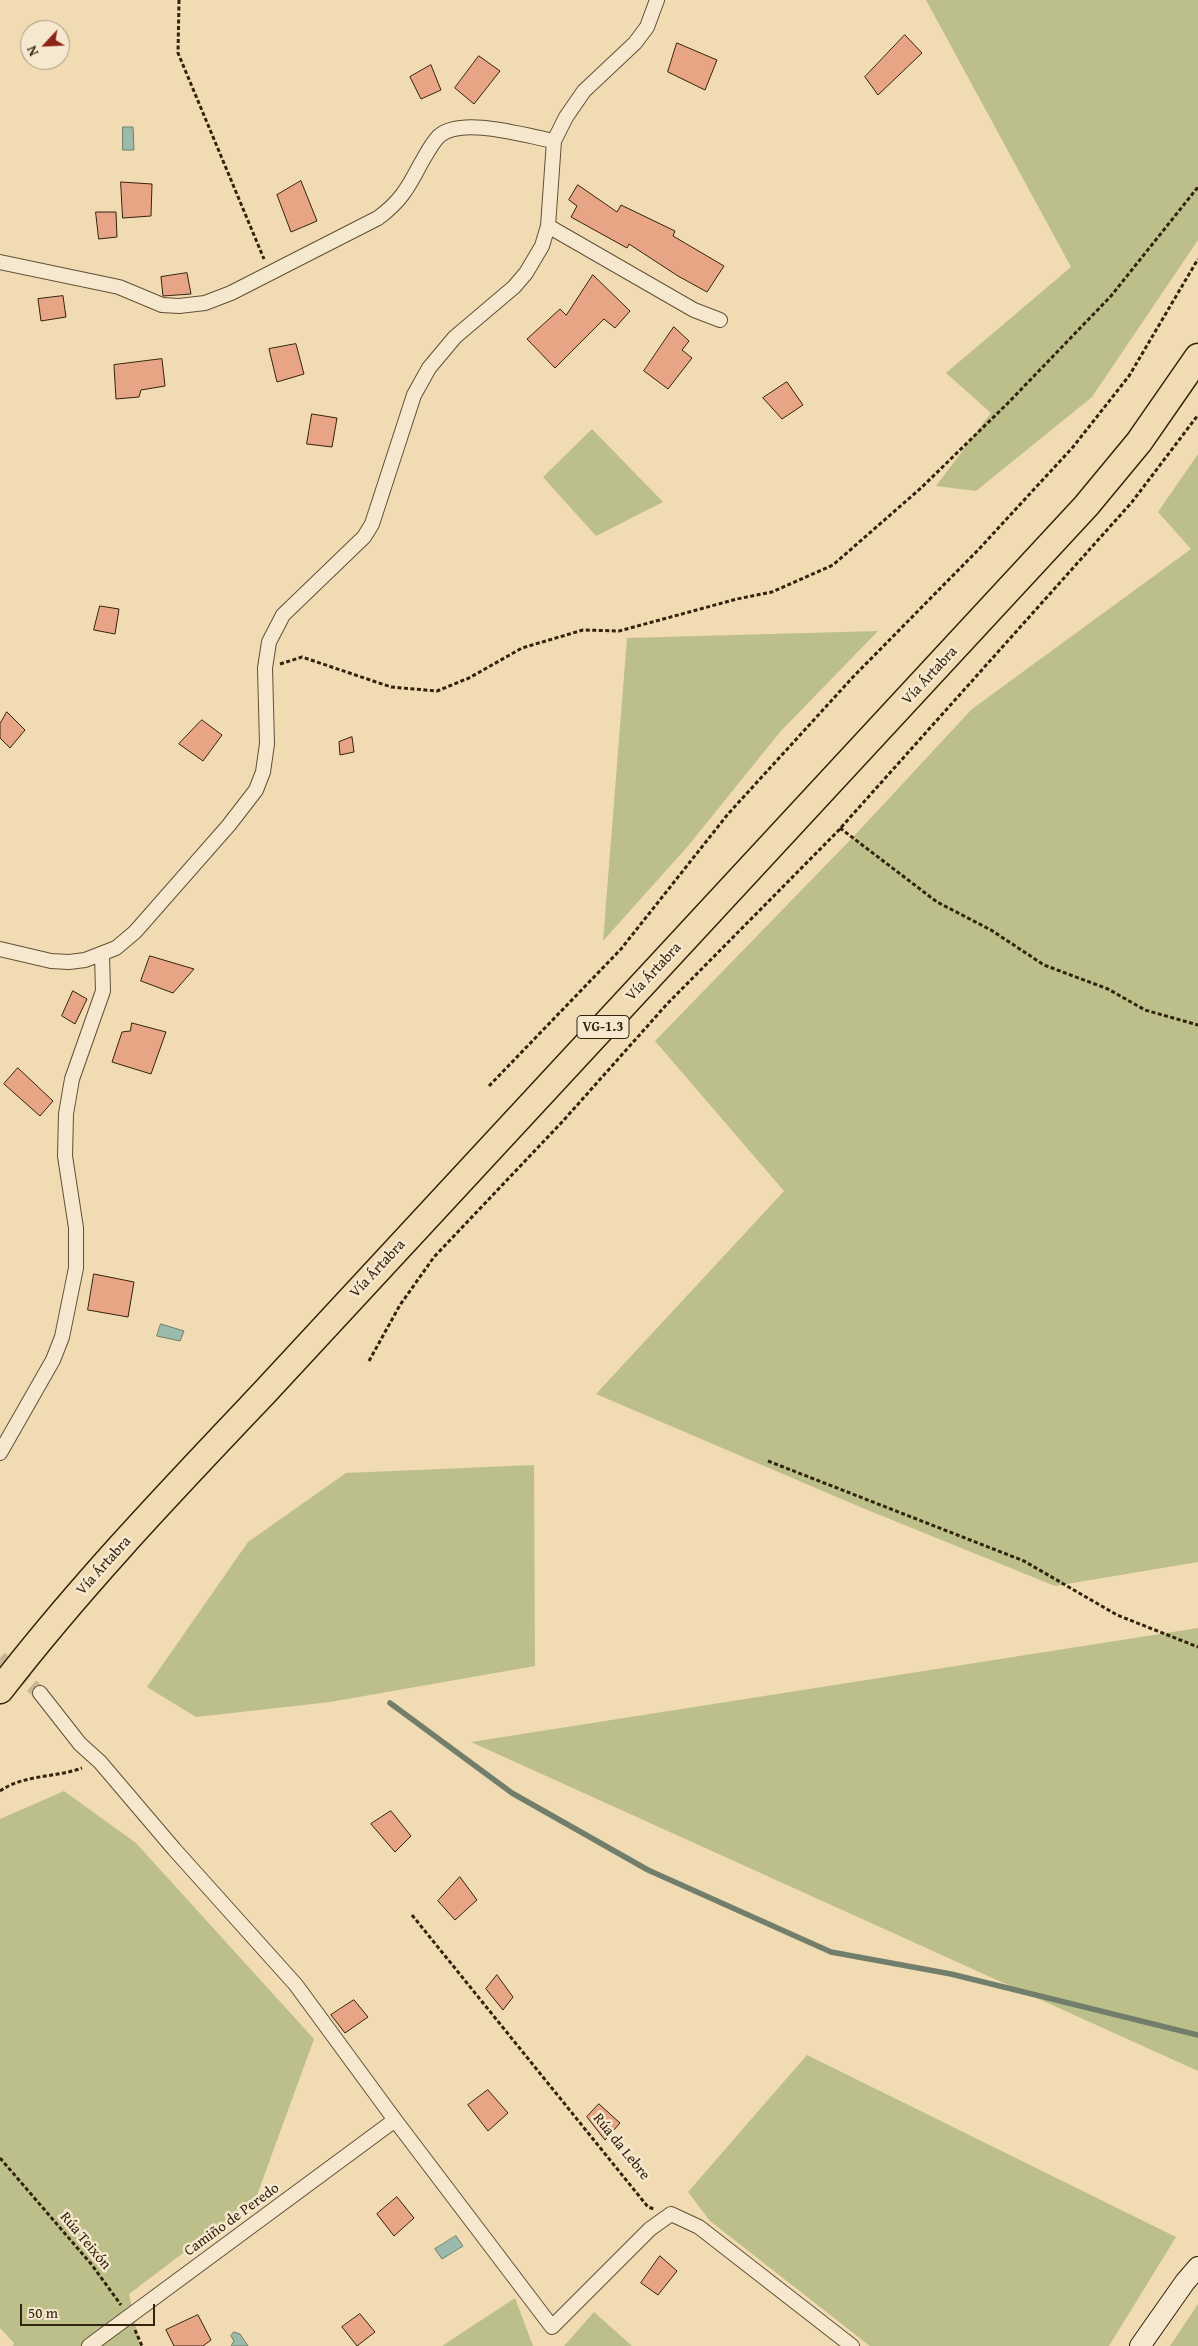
<!DOCTYPE html>
<meta charset="utf-8">
<style>
body{margin:0}
#map{position:relative;width:1198px;height:2346px;overflow:hidden;background:#f0dbb3;font-family:"Gentium Book Plus",serif}
canvas{display:block}
.north{position:absolute;left:20px;top:20px;width:50px;height:50px;box-sizing:border-box;background:#f5e8ce;border:1px solid #a79980;border-radius:50%;rotate:245deg;font-size:14px;font-weight:700;line-height:20px;text-align:center;color:#33220c}
.north::after{content:'';display:block;margin:auto;width:18px;height:22px;background:#8f2418;clip-path:polygon(50% 0,100% 100%,50% 72%,0 100%)}
.scale{position:absolute;left:20px;top:2304px;width:135px;height:22px;box-sizing:border-box;border:2px solid #33220c;border-top:0;padding-left:6px;font-size:15px;line-height:18px;white-space:nowrap;color:#33220c;-webkit-text-stroke:4px #f5e8ce;paint-order:stroke}
</style>
<div id="map">
<canvas width="1198" height="2346"></canvas>
<div class="north">N</div>
<div class="scale">50 m</div>
</div>
<script>
const context = document.querySelector('canvas').getContext('2d');
context.lineJoin = 'round';
function fill(path, color) { context.fillStyle = color; context.fill(path, 'evenodd'); }
function strokePath(path, color, width, dash) { context.strokeStyle = color; context.lineWidth = width; context.lineCap = dash ? 'butt' : 'round'; context.setLineDash(dash || []); context.stroke(path); }
function drawText(font, color, halo, rows, align = 'center') {
  context.font = font + ' "Gentium Book Plus",serif'; context.lineWidth = 5; context.setLineDash([]); context.textBaseline = 'middle'; context.strokeStyle = halo; context.fillStyle = color; for (const [text, x, y, turn = 0] of rows) {
    context.save(); context.translate(x, y); context.rotate((+turn || 0) * Math.PI / 180); context.textAlign = isNaN(turn) ? turn : align; if (halo) context.strokeText(text, 0, 0); context.fillText(text, 0, 0); context.restore();
  }
}
fill(new Path2D(`
 M926,0H1198V240L1092,397L976,491L936,486L991,413L946,373L1071,267Z
 M592,429L663,502L596,536L543,477Z
 M1198,454V1562L1055,1586L860,1507L596,1394L784,1191L655,1041L855,835L972,709L1191,549L1158,512Z
 M878,631L780,732L688,846L603,941L627,638Z
 M534,1465L535,1666L330,1702L196,1717L147,1687L248,1542L346,1473Z
 M1198,1628V2071L471,1742Z
 M64,1791L136,1843L314,2039L256,2198L129,2294L140,2346H13L14,2343L0,2328V1819Z
 M807,2055L1176,2237L1109,2346H870L710,2221L688,2192Z
 M515,2298L533,2346H442Z
 M1198,2304V2346H1170Z
 M594,2312L632,2346H564Z`), '#bdbf8a');
const water = new Path2D(`
 M123,127H133L134,150H123Z
 M161,1324L184,1331L180,1341L157,1336Z
 M456,2236L463,2246L442,2259L435,2249Z
 M234,2332L240,2334L248,2346H231L234,2341L231,2336Z`);
fill(water, '#9abbab');
strokePath(water, '#717e6b', 1);
strokePath(new Path2D(`
 M390,1703L512,1793L648,1870L831,1952L951,1974L1198,2035`), '#717e6b', 5.5);
const building = new Path2D(`
 M905,35L922,53L878,95L865,77Z
 M677,43L717,60L705,90L668,72Z
 M479,56L500,71L474,104L455,88Z
 M431,65L441,90L421,99L410,77Z
 M301,181L317,221L291,232L277,195Z
 M121,182L152,184L151,216L123,218Z
 M578,185L617,212L621,205L675,231L673,236L724,266L707,292L678,276L629,244L627,248L571,217L577,206L569,200Z
 M96,212H116L117,237L99,239Z
 M187,273L191,294L163,296L161,277Z
 M593,275L630,311L615,328L604,319L555,368L527,339L560,309L566,315Z
 M63,296L66,317L41,321L38,299Z
 M674,327L689,341L682,350L692,358L668,389L644,371Z
 M296,344L304,374L277,382L269,349Z
 M162,359L165,386L141,390L139,397L116,399L114,365Z
 M787,382L803,405L782,419L763,398Z
 M312,414L337,418L332,447L307,444Z
 M100,606L119,609L115,634L94,630Z
 M7,712L25,730L10,748L0,738V724Z
 M202,720L222,735L203,761L179,744Z
 M352,737L354,752L340,755L339,742Z
 M150,956L194,969L173,993L141,981Z
 M73,991L87,999L75,1024L62,1016Z
 M132,1023L166,1032L151,1074L112,1062L122,1032L130,1031Z
 M18,1068L53,1101L40,1116L4,1084Z
 M94,1274L134,1282L128,1317L88,1310Z
 M391,1811L411,1836L395,1852L371,1824Z
 M460,1877L477,1900L455,1920L438,1901Z
 M497,1975L513,1997L503,2010L486,1989Z
 M354,2000L368,2017L345,2033L331,2015Z
 M488,2090L508,2113L488,2131L468,2105Z
 M599,2104L620,2123L605,2140L587,2117Z
 M397,2197L414,2218L394,2236L377,2214Z
 M660,2256L677,2271L658,2295L641,2283Z
 M360,2314L375,2332L357,2346L342,2327Z
 M198,2315L211,2340L203,2346H174L166,2330Z`);
fill(building, '#e8a585');
strokePath(building, '#33220c', 1);
strokePath(new Path2D(`
 M0,1658L40,1693`), '#cab692', 14, [14, 7]);
const street = new Path2D(`
 M548,226L694,310L720,320
 M0,262L119,287L162,305L179,306L205,303L231,293L378,218C400,202 408,188 420,165C426,155 431,144 439,136C462,116 526,136 554,141
 M0,949L51,961L69,962L85,960L116,948L135,932L229,825L256,790L263,772L267,744L265,668L269,642L283,615L364,537L372,524L414,395L429,368L455,337L514,287L526,273L542,246L548,226L554,141L566,117L584,91L635,43L647,27L657,0
 M0,1453L53,1360L62,1337L76,1268V1228L65,1156L66,1114L72,1079L103,991L102,955
 M40,1693L80,1744L100,1762L174,1849L296,1985L395,2120L552,2327L650,2229L671,2214L699,2227L852,2346
 M89,2346L395,2120`);
const secondary = new Path2D(`
 M1140,2346L1185,2282L1198,2267`);
const highway = new Path2D(`
 M0,1690C81,1585 172,1490 263,1394L1086,506L1139,442L1198,357`);
strokePath(street, '#625036', 16);
strokePath(secondary, '#33220c', 22);
strokePath(highway, '#33220c', 29);
strokePath(new Path2D(`
 M179,0L178,53L264,259
 M280,664L302,657L391,687L437,691L469,678L522,648L583,630L619,631L737,599L772,592L833,565L921,488L1008,403L1111,296L1198,187
 M840,828L937,902L991,930L1044,965L1108,989L1145,1010L1198,1025
 M489,1086L621,949L728,814L853,677L979,549L1073,447L1129,376L1198,259
 M369,1361L400,1305L434,1257L563,1121L667,1004L837,832L1132,502L1198,415
 M768,1461L1024,1561L1117,1615L1198,1647
 M0,1791C25,1774 55,1778 82,1768
 M412,1915L648,2207L654,2209
 M0,2158L92,2265L121,2305
 M135,2330L142,2346`), '#33220c', 3, [4, 2.5]);
strokePath(street, '#f5e8ce', 14);
strokePath(secondary, '#f5e8ce', 20);
strokePath(highway, '#f0dbb3', 26);
for (const [x, y, w] of [
 [603,1027,52]
]) { const box = new Path2D(); box.roundRect(x - w / 2, y - 11.5, w, 23, 4); context.fillStyle = '#f5e8ce'; context.fill(box); strokePath(box, '#33220c', 1); }
drawText('bold 14px', '#33220c', null, [
 ["VG-1.3",603,1027]
]);
drawText('15px', '#33220c', '#f5e8ce', [
 ["Vía Ártabra",930,676,-47],
 ["Vía Ártabra",654,972,-47],
 ["Vía Ártabra",378,1269,-47],
 ["Vía Ártabra",104,1566,-48],
 ["Rúa da Lebre",621,2147,51],
 ["Camiño de Peredo",232,2220,-36],
 ["Rúa Teixón",85,2241,50]
]);
</script>
